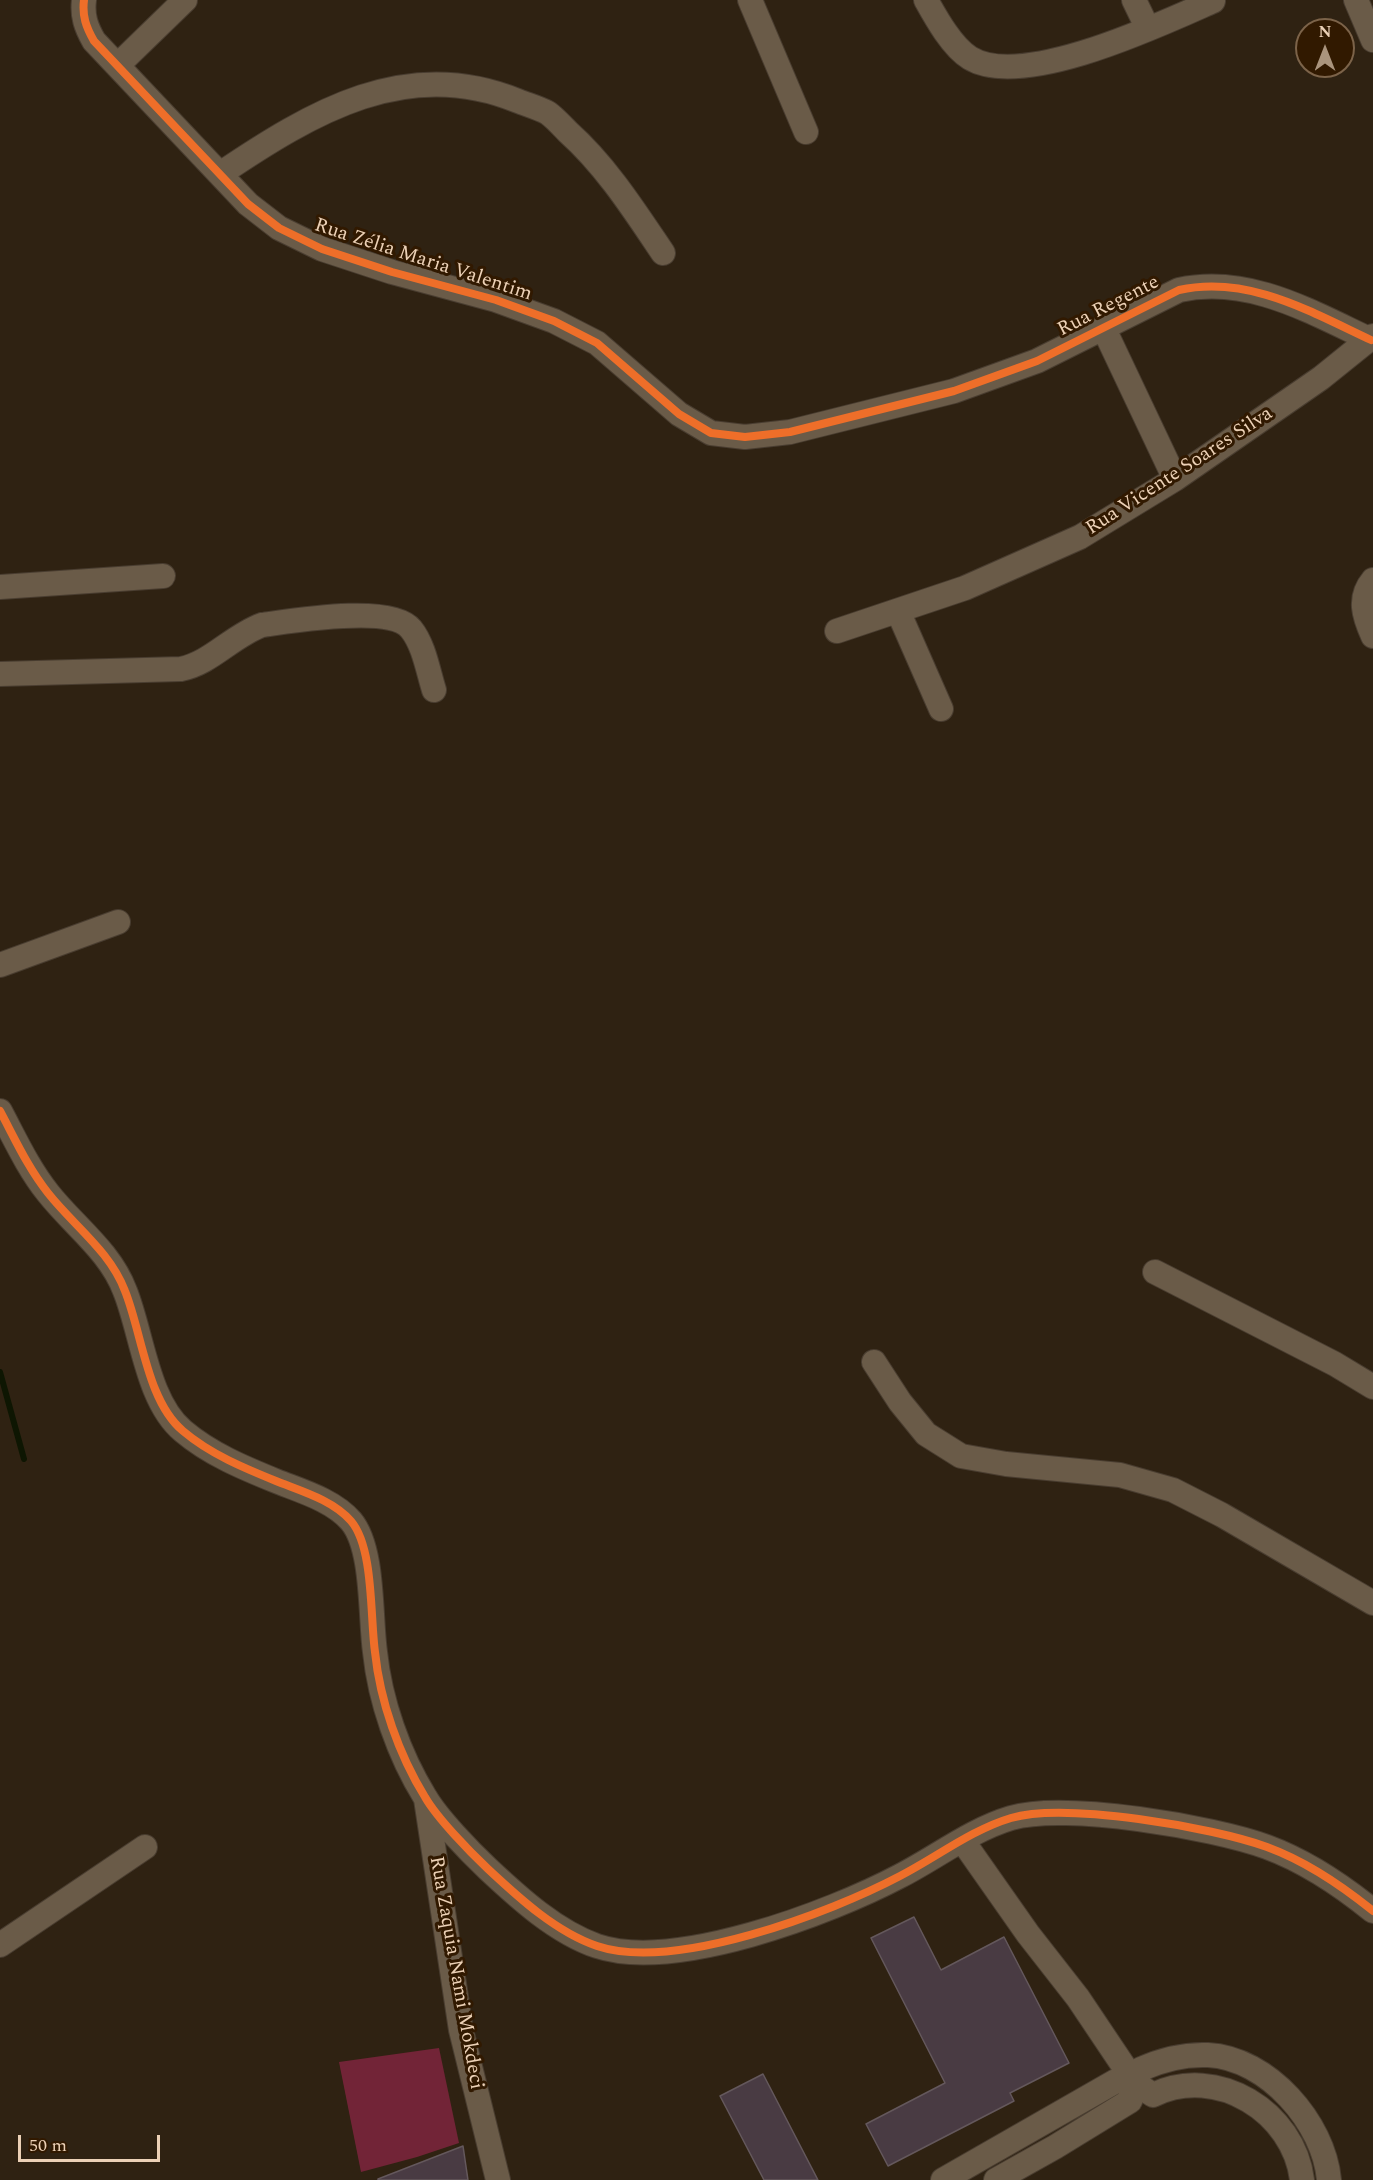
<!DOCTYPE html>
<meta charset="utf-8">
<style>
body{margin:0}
#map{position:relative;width:1373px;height:2180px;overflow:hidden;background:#2f2212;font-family:Spectral,serif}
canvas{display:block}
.north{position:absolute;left:1295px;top:18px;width:60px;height:60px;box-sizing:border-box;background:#311900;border:2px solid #7c6349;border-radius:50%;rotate:0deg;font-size:16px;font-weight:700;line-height:24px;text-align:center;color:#ecd1b6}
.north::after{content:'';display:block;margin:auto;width:21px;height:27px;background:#aa947d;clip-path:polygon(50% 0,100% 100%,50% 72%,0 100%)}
.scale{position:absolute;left:18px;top:2135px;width:142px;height:27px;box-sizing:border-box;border:3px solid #ecd1b6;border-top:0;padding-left:8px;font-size:18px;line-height:21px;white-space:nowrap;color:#ecd1b6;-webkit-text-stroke:4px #311900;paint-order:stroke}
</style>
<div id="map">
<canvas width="1373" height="2180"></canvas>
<div class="north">N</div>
<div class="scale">50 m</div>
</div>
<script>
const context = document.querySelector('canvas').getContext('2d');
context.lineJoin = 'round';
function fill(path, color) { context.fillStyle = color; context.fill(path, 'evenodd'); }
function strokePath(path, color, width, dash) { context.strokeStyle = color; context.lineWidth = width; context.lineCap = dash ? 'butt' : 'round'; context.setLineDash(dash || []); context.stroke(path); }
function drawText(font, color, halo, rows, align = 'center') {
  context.font = font + ' Spectral,serif'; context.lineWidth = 6; context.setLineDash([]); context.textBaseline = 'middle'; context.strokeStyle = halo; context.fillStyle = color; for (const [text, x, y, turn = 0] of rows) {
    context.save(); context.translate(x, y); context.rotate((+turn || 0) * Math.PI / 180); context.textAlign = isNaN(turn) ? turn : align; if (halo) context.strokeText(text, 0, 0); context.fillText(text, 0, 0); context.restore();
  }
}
fill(new Path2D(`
 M439,2048L459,2143L417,2157L361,2172L339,2062Z`), '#722437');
strokePath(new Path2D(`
 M0,1372L24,1459`), '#0e1602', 6);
const building = new Path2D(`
 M914,1917L941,1970L1004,1937L1069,2063L1010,2093L1014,2101L888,2166L866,2124L945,2083L871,1938Z
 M763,2074L818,2180H764L720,2096Z
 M463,2146L468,2180H378V2179Z`);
fill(building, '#493b43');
strokePath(building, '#64585c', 1.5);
const minor = new Path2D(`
 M84,0C82,16 86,27 94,41L248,204L279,228L322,249L392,272L496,300L554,321L597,343L679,414L711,433L745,437L790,432L954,391L1037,361L1179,290C1248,275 1309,311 1371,340
 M750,0L806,132
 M926,0C936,18 952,47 970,58C1022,90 1161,24 1213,1
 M1134,0L1148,29
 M1356,0L1373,40
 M118,65L185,0
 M220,174C312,112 407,55 518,101C528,105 539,108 548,113C555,118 562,126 568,132C606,166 634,210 663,253
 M1104,329L1175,479
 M1373,580C1358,598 1364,616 1373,636
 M0,587L163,576
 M898,611L941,709
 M837,631L965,588L1080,537L1175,479L1321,378L1373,336
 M0,674L181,669C211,663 232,636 262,625C292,621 391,604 411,629C424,645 428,671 434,690
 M0,965L118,922
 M0,1111C15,1139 28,1168 48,1193C74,1226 110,1251 125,1291C142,1333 147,1401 183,1431C210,1454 244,1468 276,1481C301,1491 333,1500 351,1521C374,1548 370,1617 375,1652C380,1701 399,1755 425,1797C437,1818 470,1852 488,1869C519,1898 556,1932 597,1946C674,1972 830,1913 900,1876C937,1857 971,1830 1011,1818C1065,1802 1212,1827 1267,1847C1305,1861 1341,1885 1373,1911
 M1155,1272L1335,1364L1373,1387
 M874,1362L900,1402L926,1434L961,1456L1006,1464L1120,1475L1173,1490L1222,1515L1373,1603
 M426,1799L461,2030L498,2180
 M962,1840L1028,1934L1078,1998L1135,2083
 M0,1945L145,1847
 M943,2180L1116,2081L1135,2083L1153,2095C1217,2064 1294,2112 1302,2180
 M996,2180L1055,2147L1130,2101L1141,2069C1161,2060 1185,2054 1208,2055C1268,2058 1324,2123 1329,2180`);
strokePath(minor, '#493d30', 26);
strokePath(minor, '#6a5b48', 24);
strokePath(new Path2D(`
 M84,0C82,16 86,27 94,41L248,204L279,228L322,249L392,272L496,300L554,321L597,343L679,414L711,433L745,437L790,432L954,391L1037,361L1179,290C1248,275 1309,311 1371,340
 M0,1111C15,1139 28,1168 48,1193C74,1226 110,1251 125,1291C142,1333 147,1401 183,1431C210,1454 244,1468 276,1481C301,1491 333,1500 351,1521C374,1548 370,1617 375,1652C380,1701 399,1755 425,1797C437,1818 470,1852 488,1869C519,1898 556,1932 597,1946C674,1972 830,1913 900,1876C937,1857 971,1830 1011,1818C1065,1802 1212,1827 1267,1847C1305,1861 1341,1885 1373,1911`), '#ee6e29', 8);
drawText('20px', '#ecd1b6', '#311900', [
 ["Rua Zélia Maria Valentim",423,261,18],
 ["Rua Regente",1109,307,-27],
 ["Rua Vicente Soares Silva",1180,472,-33],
 ["Rua Zaquia Nami Mokdeci",455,1973,80]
]);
</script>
